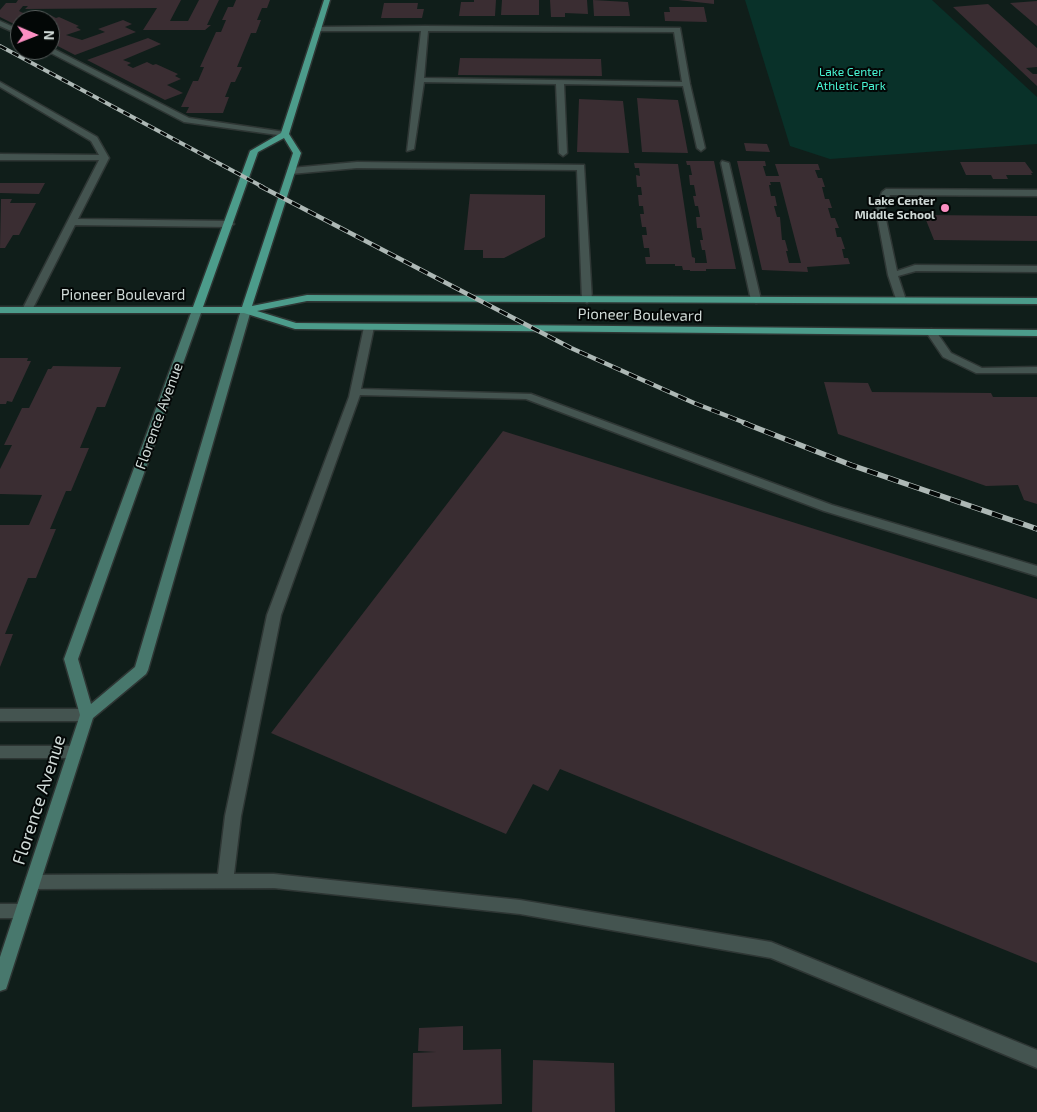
<!DOCTYPE html>
<style>
body{margin:0}
#map{position:relative;width:1037px;height:1112px;overflow:hidden;background:#101e1a;font-family:"Exo 2",sans-serif}
canvas{display:block}
.north{position:absolute;left:10px;top:10px;width:50px;height:50px;box-sizing:border-box;background:#030706;border:1px solid #555b5a;border-radius:50%;rotate:91deg;font-size:14px;font-weight:700;line-height:20px;text-align:center;color:#d0dad7}
.north::after{content:'';display:block;margin:auto;width:18px;height:22px;background:#fc8fc2;clip-path:polygon(50% 0,100% 100%,50% 72%,0 100%)}
</style>
<div id="map">
<canvas width="1037" height="1112"></canvas>
<div class="north">N</div>
</div>
<script>
const context = document.querySelector('canvas').getContext('2d');
context.lineJoin = 'round';
function fill(path, color) { context.fillStyle = color; context.fill(path, 'evenodd'); }
function strokePath(path, color, width, dash) { context.strokeStyle = color; context.lineWidth = width; context.lineCap = dash ? 'butt' : 'round'; context.setLineDash(dash || []); context.stroke(path); }
function drawText(font, color, halo, rows, align = 'center') {
  context.font = font + ' "Exo 2",sans-serif'; context.lineWidth = 4; context.setLineDash([]); context.textBaseline = 'middle'; context.strokeStyle = halo; context.fillStyle = color; for (const [text, x, y, turn = 0] of rows) {
    context.save(); context.translate(x, y); context.rotate((+turn || 0) * Math.PI / 180); context.textAlign = isNaN(turn) ? turn : align; if (halo) context.strokeText(text, 0, 0); context.fillText(text, 0, 0); context.restore();
  }
}
fill(new Path2D(`
 M745,0H932L1037,97V144L830,159L790,146Z`), '#093129');
fill(new Path2D(`
 M18,0H181L170,21H188L199,0H219L207,25H211L205,30H143L157,8L25,9L28,6H23L19,11L37,20L50,15L56,18L59,17L79,26L76,27L81,30L66,35L82,40L105,32L98,29L123,20L132,24L125,27L136,32L75,55L50,42V20H20V27L0,17V10L6,3H16Z
 M236,0H270L267,8H262L257,20H261L256,33H251L237,67H242L235,82H231L225,97H229L223,113H186L189,107H181L193,81H198L204,67H200L216,32H221L226,20H222L228,7H233Z
 M474,0H496L495,16H459L461,2H474Z
 M502,0H539V15H501Z
 M550,0H587L588,14L565,13V17H551Z
 M593,0L628,2L630,16H594Z
 M678,0H714V4Z
 M1037,1V26L1010,3Z
 M384,3H418L417,9H424L422,18H381Z
 M988,4L1037,48V67L1026,68L1033,74H1037V86L953,7Z
 M669,7H704L707,22L665,21L664,12H670Z
 M148,38L161,44L123,60L131,63L127,65L133,68L147,62L153,65L156,64L178,74L175,76L181,79L167,85L183,93L165,100L87,60Z
 M460,58L601,59L602,76L458,75Z
 M637,98L678,100L688,153L642,152Z
 M579,99L623,101L629,153L577,152Z
 M744,143L767,144L770,152L746,151Z
 M686,161H714L736,269H706V271H690V270H683L682,266H675V264H646L645,257H650L649,248H644L642,235H647L646,227H642L640,214H644L643,206H639L638,195H642L641,187H637L636,175L640,176L639,168H635L634,163L678,164L692,257L695,258V263H707L705,250H702L700,240H703L701,228H697L696,217H700L698,206H695L693,196H696L694,185H690L689,175H692L690,165H687Z
 M737,161H765L766,166H763L766,176H779L775,164H818L820,170H815L818,178H822L825,187H822L825,199H829L832,208H828L831,218H835L839,228H835L837,237H841L845,249H842L844,258H848L850,264L807,267L808,272L762,270ZM770,182H780L801,263H789L786,251H788L785,240H782L780,217H777L774,206H777L775,196H771L769,185H771Z
 M960,162H1025L1033,173H1031L1032,175H1006L1008,179H993L991,175H966Z
 M0,183H45L39,194L0,193Z
 M470,194L545,195V237L504,258H483V250H464Z
 M1,199H12L10,203H36L19,235H13L5,248H0Z
 M924,215L1037,216V241L934,240Z
 M0,358H28L27,361H31L12,402L7,401L6,404H0Z
 M53,366L121,367L105,407H97L80,448H89L71,491H66L50,529H56L36,578H28L5,634H13L0,667V525H29L42,495L0,494V469L12,445H4L22,408H29L48,369H51Z
 M824,382L868,383L872,392L991,393L993,397H1037V504L1024,500L1018,485L986,486L838,434Z
 M503,431L1037,599V963L560,769L548,791L533,784L506,834L271,733Z
 M463,1026V1050L501,1049L502,1104L412,1107L413,1053L436,1052L418,1051L419,1028Z
 M533,1060L614,1063L615,1112H532Z`), '#3a2d32');
const lane = new Path2D(`
 M0,21L20,30V35L0,26Z
 M425,26L680,28L690,84L705,148L701,151L697,148L683,86L564,84L567,153L563,156L559,153L556,84L424,82L414,149L407,151L421,31H318L314,29L318,27ZM428,31L674,32L682,82L424,78Z
 M50,47L189,118L285,132L289,134L285,136L184,122L47,51L50,50Z
 M0,82L97,137L109,158L78,219L229,221L234,224L229,227L75,225L32,310L31,312H23L22,310L99,160H0V154L99,155L91,141L0,87Z
 M722,161L729,163L761,300L760,302L756,303L751,300L721,163Z
 M357,162L584,165L592,300L587,303L582,300L577,170L357,168L291,174L287,171L291,168Z
 M886,189L1037,190V196L890,195L884,210L897,271L915,265L1037,266V272L916,271L898,276L906,300L901,303L897,302L888,275L876,210L882,192Z
 M369,324L374,327L361,389L531,394L832,505L1037,566V576L824,511L526,399L360,395L281,615L241,816L234,874H274L520,900L771,942L1037,1050V1068L771,958L520,914L274,888L33,889L27,887L25,882L27,877L33,875L218,874L225,816L267,615L349,397L364,327Z
 M931,329L935,330L951,353L982,368L1037,367V373H976L943,357L926,332Z
 M0,709H87L92,711L94,715L92,719L87,721H0Z
 M0,746H75L80,748L82,752L80,756L75,758H0Z
 M0,904H23L29,906L31,911L29,916L23,918H0Z`);
const secondary = new Path2D(`
 M197,307L202,310L78,659L91,704L135,667L241,310L246,307L251,310L148,670L146,674L93,718L8,983L6,989L0,991V957L80,715L64,659L192,310Z`);
const primary = new Path2D(`
 M324,0H330L289,134L301,153L252,306L307,295L1037,298V304L307,301L257,311L296,323L1037,330V336L295,329L244,313H0V307H193L250,151L281,133ZM284,138L293,153L242,307H203L258,152Z`);
strokePath(lane, '#2e3634', 3);
strokePath(secondary, '#2e3634', 3);
strokePath(primary, '#2e3634', 3);
fill(lane, '#445450');
fill(secondary, '#48786d');
fill(primary, '#4c9c8b');
const railFar2 = new Path2D(`
 M0,46L263,187`);
const railFar1 = new Path2D(`
 M260,186L571,348L694,403L748,424`);
const rail = new Path2D(`
 M744,423L851,465L1037,529`);
strokePath(railFar2, '#adb8b5', 4);
strokePath(railFar1, '#adb8b5', 4.5);
strokePath(rail, '#adb8b5', 5.5);
strokePath(railFar2, '#030706', 2.5, [7]);
strokePath(railFar1, '#030706', 3, [9]);
strokePath(rail, '#030706', 4, [11]);
for (const [x, y, r, color] of [
 [945,208,5,"#fc8fc2"]
]) { const dot = new Path2D(); dot.arc(x, y, r, 0, 2 * Math.PI); context.fillStyle = color; context.fill(dot); strokePath(dot, '#030706', 2); }
drawText('12px', '#49f7d5', '#030706', [
 ["Lake Center",851,72],
 ["Athletic Park",851,86]
]);
drawText('bold 12px', '#d0dad7', '#030706', [
 ["Lake Center",935,201],
 ["Middle School",935,215]
], 'right');
drawText('15px', '#d0dad7', '#030706', [
 ["Pioneer Boulevard",123,295],
 ["Pioneer Boulevard",640,315,1],
 ["Florence Avenue",159,416,-70]
]);
drawText('18px', '#d0dad7', '#030706', [
 ["Florence Avenue",39,800,-72]
]);
</script>
